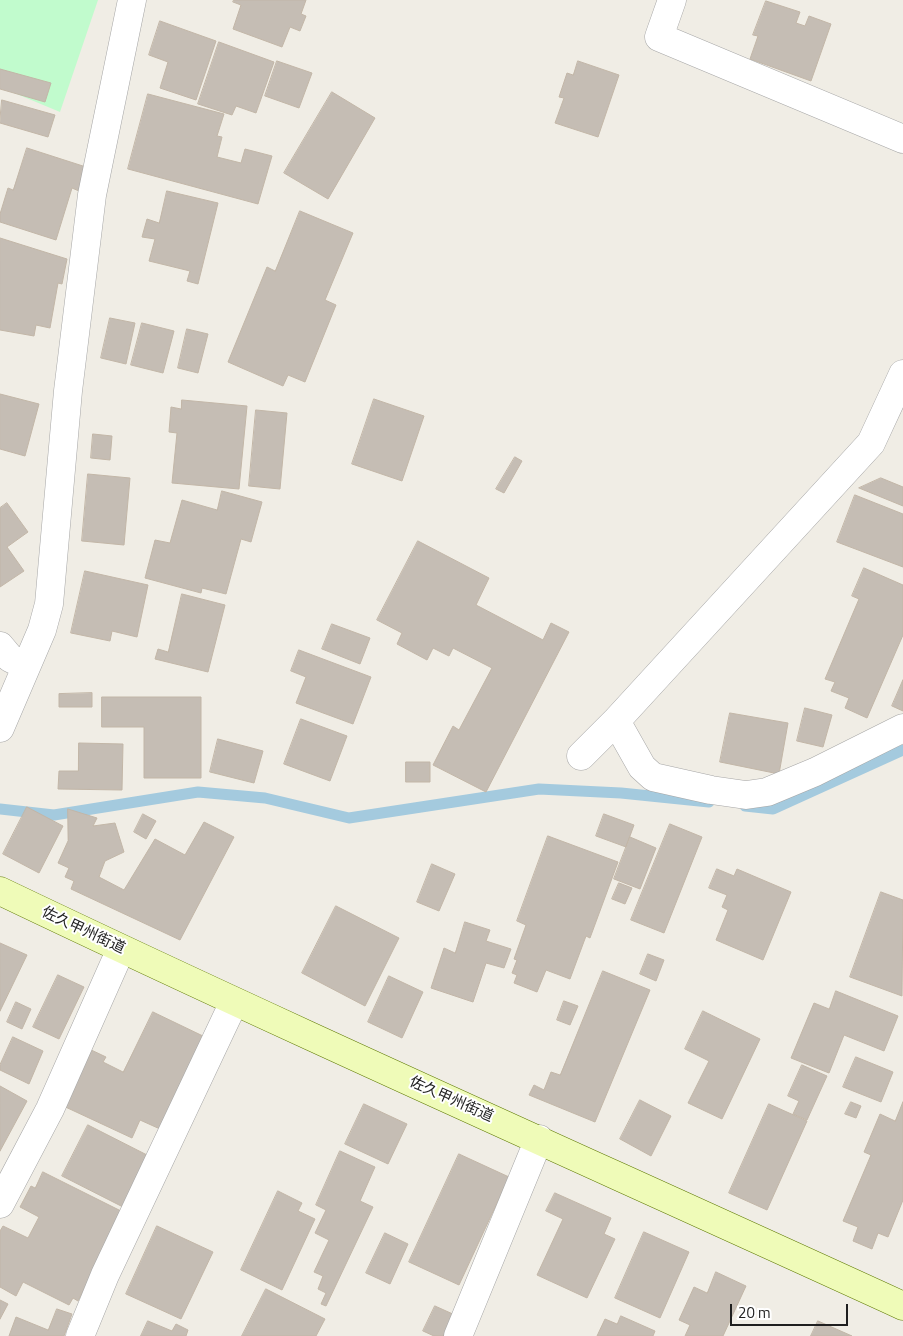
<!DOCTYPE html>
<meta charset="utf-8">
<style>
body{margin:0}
#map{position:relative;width:903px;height:1336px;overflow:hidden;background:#f0ede5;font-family:"Titillium Web",sans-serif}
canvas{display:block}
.scale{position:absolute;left:730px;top:1304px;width:118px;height:22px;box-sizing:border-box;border:2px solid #1f1f1f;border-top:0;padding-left:6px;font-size:15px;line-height:18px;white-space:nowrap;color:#1f1f1f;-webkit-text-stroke:4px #fff;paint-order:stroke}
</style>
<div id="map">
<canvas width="903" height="1336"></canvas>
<div class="scale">20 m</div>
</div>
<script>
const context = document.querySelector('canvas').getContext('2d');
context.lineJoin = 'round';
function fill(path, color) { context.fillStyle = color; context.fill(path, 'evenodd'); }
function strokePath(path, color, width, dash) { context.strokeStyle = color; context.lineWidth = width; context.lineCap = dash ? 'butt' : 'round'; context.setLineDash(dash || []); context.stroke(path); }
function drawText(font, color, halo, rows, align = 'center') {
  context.font = font + ' "Titillium Web","Noto Sans JP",sans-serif'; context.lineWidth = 4; context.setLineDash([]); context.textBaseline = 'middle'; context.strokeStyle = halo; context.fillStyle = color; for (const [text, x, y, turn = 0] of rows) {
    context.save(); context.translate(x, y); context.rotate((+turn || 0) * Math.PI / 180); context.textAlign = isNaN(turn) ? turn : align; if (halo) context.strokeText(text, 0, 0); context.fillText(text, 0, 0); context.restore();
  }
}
fill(new Path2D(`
 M0,0H98L60,112L0,87Z`), '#c1fbcd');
strokePath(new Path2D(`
 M745,806L773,809L903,750
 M0,809L54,815L198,792L265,798L349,818L539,789L621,793L709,802`), '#a4cade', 11);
const building = new Path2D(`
 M234,0H306L301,14L306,16L300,31L290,27L282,47L233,29L241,5L233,2Z
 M766,1L800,12L796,23L805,26L809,16L831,24L811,81L750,59L758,36L753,35Z
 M160,21L216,41L196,100L160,88L168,62L149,55Z
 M219,42L274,62L256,113L236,106L232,115L198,104Z
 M277,61L312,73L299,108L265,96Z
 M578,61L619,75L598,137L555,123L564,98L559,97L567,73L573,75Z
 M0,69L51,83L45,102L0,89Z
 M332,92L375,118L328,199L284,173Z
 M148,94L224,114L217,136L222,137L217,157L241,163L245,149L272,156L258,204L128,169Z
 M2,100L55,115L48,137L0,123Z
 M27,148L86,167L79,191L72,188L56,240L0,222V214L8,188L13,190Z
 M167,191L218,203L198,284L187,281L190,271L149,261L155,239L142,237L147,219L159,223Z
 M300,211L353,233L325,300L336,305L305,382L288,375L283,386L228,362L267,267L275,271Z
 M0,238L67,259L62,284L58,283L50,328L36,325L34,336L0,330Z
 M110,318L135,323L126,364L101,358Z
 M142,323L174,331L163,373L131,365Z
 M187,329L208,334L198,373L178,368Z
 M0,394L39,404L25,456L0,449Z
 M374,399L424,416L402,481L352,464Z
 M182,400L247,406L239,489L172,483L177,433L169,432L171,407L181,409Z
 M256,410L287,413L280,489L249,486Z
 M93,434L112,436L110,460L91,458Z
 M515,457L522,461L504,493L496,489Z
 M88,474L130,478L124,545L82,541Z
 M881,478L903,487V506L859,488Z
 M222,491L262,502L251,542L241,539L226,594L202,588L201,593L145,578L155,540L170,543L182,500L217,510Z
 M855,495L903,514V567L837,542Z
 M7,503L28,532L7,547L24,571L0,587V508Z
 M418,541L489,578L476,605L543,640L551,623L569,632L486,792L433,765L453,726L459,730L492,668L453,648L449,656L433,648L427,660L397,644L402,633L377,620Z
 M864,568L903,585V635L867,718L845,708L849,698L831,691L835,682L825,679L859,599L852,596Z
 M85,571L148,585L137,637L112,631L110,641L71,633Z
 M182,594L225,605L208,672L155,659L158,649L168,652Z
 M332,624L370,638L360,664L322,649Z
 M299,650L371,677L353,724L296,703L306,677L291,671Z
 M903,680V711L892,706Z
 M92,693V707H59V694Z
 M102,697H201V778H144V727H102Z
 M805,708L832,715L823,747L797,741Z
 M730,713L788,723L779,774L720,762Z
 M301,719L347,736L330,781L284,764Z
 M218,739L263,751L254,783L210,772Z
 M79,743L123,744L122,790L58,789L59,771H78Z
 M406,762H430V782H406Z
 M27,807L63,826L39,873L3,854Z
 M68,809L97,818L93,826L115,823L124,852L105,861L99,877L124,890L155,839L185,855L204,822L234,837L180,940L71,889L74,881L65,877L69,868L58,863L68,841Z
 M143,814L156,821L146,839L134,832Z
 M604,814L634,825L626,847L596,836Z
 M670,824L702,837L664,933L631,920Z
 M548,836L618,862L590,938L586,936L570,979L546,970L537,992L514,983L517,975L512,973L517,960L514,959L526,925L517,921Z
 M630,837L656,848L640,889L614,879Z
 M432,864L455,874L439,911L417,902Z
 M717,869L734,876L737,869L791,892L763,960L716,940L728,910L722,907L727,895L709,888Z
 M619,883L632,888L625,904L612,899Z
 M881,892L903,900L902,996L850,977Z
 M336,906L399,938L365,1006L302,973Z
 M465,922L490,930L486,941L511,949L504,968L486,963L473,1002L431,988L444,948L455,953Z
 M0,943L27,955L0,1011Z
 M648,954L664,960L656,981L640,974Z
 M603,971L650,990L595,1122L529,1095L534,1085L544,1090L551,1072L560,1075Z
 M58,975L84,987L59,1039L33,1027Z
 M389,976L423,992L402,1038L368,1022Z
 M836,991L898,1016L884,1051L844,1035L829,1073L791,1058L814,1003L829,1009Z
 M564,1001L578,1006L570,1025L557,1020Z
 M16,1002L31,1009L22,1029L7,1022Z
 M703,1011L760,1039L722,1119L688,1103L709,1061L685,1049Z
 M153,1012L205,1037L160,1129L140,1120L132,1138L59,1104L87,1048L106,1057L103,1062L123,1072Z
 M13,1037L43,1051L29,1084L0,1070V1065Z
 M856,1057L893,1072L881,1102L843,1087Z
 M802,1065L827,1076L807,1120L793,1114L799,1101L788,1096Z
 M0,1086L27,1101L0,1151Z
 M640,1100L671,1116L651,1156L620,1139Z
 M851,1102L861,1106L856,1118L845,1114Z
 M903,1102V1200L888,1237L878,1233L872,1249L853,1241L858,1227L843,1221L871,1155L864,1152L880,1114L895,1121Z
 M364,1104L407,1124L388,1164L345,1144Z
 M769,1104L807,1121L767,1210L729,1193Z
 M88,1125L149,1156L123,1207L62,1176Z
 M340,1151L375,1167L360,1201L373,1207L326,1306L321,1304L326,1293L318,1289L323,1276L314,1272L329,1240L315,1233L326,1210L316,1205Z
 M459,1154L509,1177L459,1285L409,1262Z
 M43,1172L123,1212L78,1301L73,1298L69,1305L23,1282L16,1296L0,1287V1231L3,1226L28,1238L39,1217L20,1207L31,1186L35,1188Z
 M278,1191L302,1203L298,1211L315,1219L282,1290L241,1270Z
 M555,1193L611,1218L604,1234L615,1239L587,1298L537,1275L563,1219L546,1211Z
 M157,1226L213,1252L181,1319L126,1294Z
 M644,1232L689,1252L660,1318L615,1298Z
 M385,1233L408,1244L390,1284L366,1273Z
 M716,1272L746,1286L723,1336H685L690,1325L679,1320L694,1287L707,1293Z
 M266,1289L325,1319L316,1336H242Z
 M0,1300L8,1304L0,1319Z
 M435,1306L455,1315L445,1336H434L423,1331Z
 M57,1309L72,1314L64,1336H9L16,1317L48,1330Z
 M621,1316L655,1331L653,1336H597L605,1319L617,1324Z
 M148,1321L172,1331L176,1324L188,1330L186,1336H141Z
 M818,1321L852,1336H811Z`);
fill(building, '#c5bdb4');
strokePath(building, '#c2b6a7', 1);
const street = new Path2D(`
 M672,0L659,37L903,139
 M903,374L871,443L616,721L642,767L653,777L711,790L746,795L767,792L815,772L903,728
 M0,646L10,658L26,666
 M0,728L42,630L49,604L68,391L92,195L132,0
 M581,756L616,721
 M0,1204L50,1109L121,949
 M80,1336L105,1275L234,1002
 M458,1336L539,1139`);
const secondary = new Path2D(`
 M0,891C299,1034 602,1168 903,1306`);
strokePath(street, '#a6a6a6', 29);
strokePath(secondary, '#5e7902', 29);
strokePath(street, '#fff', 28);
strokePath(secondary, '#effbb8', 28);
drawText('15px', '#1f1f1f', '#fff', [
 ["佐久甲州街道",83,931,25],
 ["佐久甲州街道",451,1100,24]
]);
</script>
